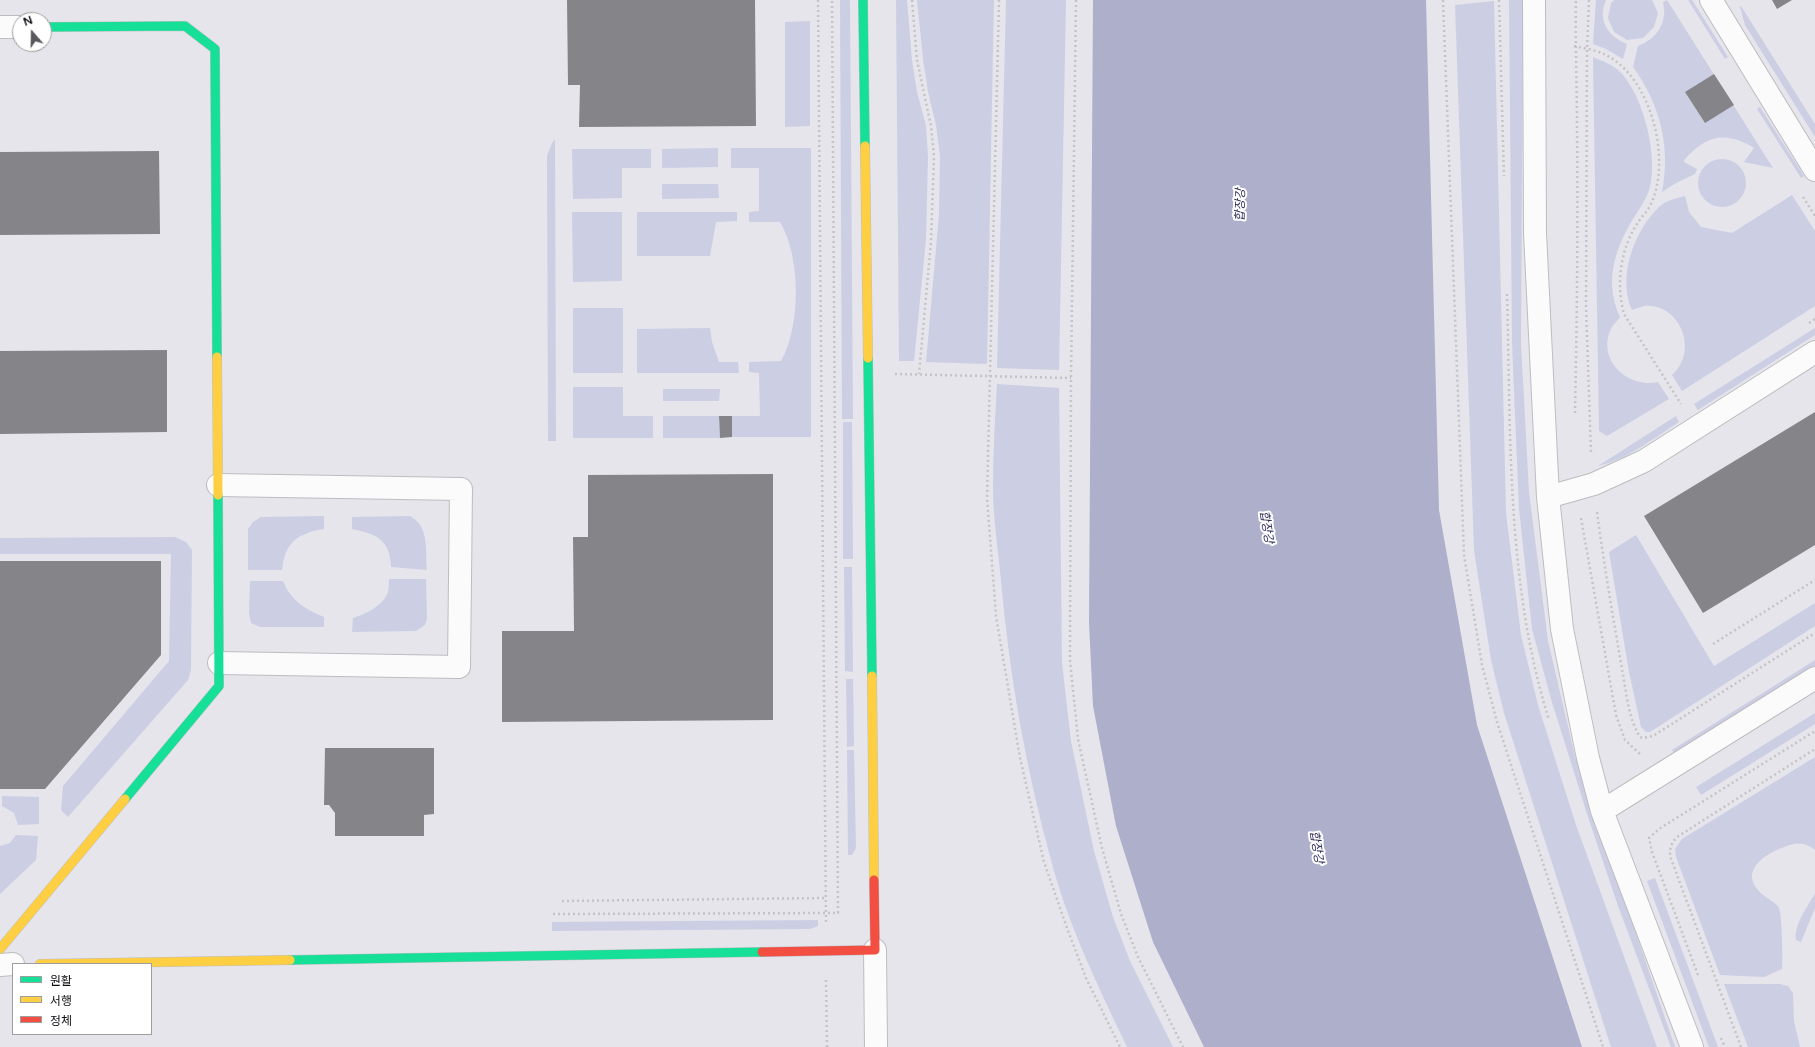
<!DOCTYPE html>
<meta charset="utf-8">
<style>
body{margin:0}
#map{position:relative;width:1815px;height:1047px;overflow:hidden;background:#e5e5eb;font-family:"Varela Round","Noto Sans KR",sans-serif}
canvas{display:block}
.legend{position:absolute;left:12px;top:963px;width:140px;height:72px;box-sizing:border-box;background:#fff;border:1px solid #9e9e9f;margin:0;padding:5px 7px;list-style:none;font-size:12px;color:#0c0d10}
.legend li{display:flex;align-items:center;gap:8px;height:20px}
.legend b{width:20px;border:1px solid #9e9e9f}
.north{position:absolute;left:12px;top:12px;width:40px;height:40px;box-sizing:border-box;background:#fff;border:1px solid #9e9e9f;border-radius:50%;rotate:340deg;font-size:11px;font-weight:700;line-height:16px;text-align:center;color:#0c0d10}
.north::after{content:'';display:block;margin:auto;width:14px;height:18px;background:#58595d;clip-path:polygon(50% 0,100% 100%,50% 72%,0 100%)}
</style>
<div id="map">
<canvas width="1815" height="1047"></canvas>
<ul class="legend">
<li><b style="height:5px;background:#16e098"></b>원활</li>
<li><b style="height:5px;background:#ffcf43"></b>서행</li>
<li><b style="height:5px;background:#f24e42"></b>정체</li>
</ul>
<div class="north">N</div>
</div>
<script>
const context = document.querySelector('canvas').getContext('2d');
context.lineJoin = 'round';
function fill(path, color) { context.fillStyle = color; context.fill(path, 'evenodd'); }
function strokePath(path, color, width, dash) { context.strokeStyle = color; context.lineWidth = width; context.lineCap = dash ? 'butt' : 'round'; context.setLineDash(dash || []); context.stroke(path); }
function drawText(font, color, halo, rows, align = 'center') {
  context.font = font + ' "Varela Round","Noto Sans KR",sans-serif'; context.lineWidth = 4; context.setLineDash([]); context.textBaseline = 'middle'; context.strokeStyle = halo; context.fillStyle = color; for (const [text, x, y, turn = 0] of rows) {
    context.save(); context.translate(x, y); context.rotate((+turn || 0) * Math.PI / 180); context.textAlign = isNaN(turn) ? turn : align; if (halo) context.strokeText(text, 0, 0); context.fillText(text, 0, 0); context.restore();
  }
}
fill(new Path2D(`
 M840,0H850L853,419H842Z
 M896,0H907L912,60L917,92L926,126L928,157L926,239L914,361H899Z
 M917,0H994L987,364L926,362L939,215L940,156L936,125L928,92L923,59Z
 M1006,0H1066L1059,370L997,368Z
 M1509,0H1523L1521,344L1529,492L1548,641L1575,756L1675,1047H1671L1618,906L1588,817L1551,699L1532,629L1519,509L1512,343Z
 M1596,0H1606C1597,21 1608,36 1627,44L1623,59L1606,49L1593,44Z
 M1614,0H1652L1658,13L1654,27L1643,38L1627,40L1614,32L1608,18L1611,3Z
 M1667,0L1773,168L1744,162L1754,148C1726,131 1707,135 1685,159L1684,162L1697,169L1695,174L1676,183L1662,192C1671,147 1660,104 1633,67L1638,46C1657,39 1668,22 1663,2Z
 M1688,0H1692L1728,57L1725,59Z
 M1494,1L1506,513L1521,635L1538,705L1576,825L1657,1047H1611L1504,713L1491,660L1474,550L1455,5Z
 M1741,6L1815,124V137L1745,25L1740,7Z
 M810,21V126L785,127V22Z
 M1593,57C1602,61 1611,64 1618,70C1643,92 1658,155 1650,187C1646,201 1637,212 1630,224C1613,254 1605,285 1620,317C1618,320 1614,324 1612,327C1595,358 1627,389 1658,382L1669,399L1607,436L1599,431Z
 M1760,107L1804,176L1801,178L1757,109Z
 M555,139L556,441H548L547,156L552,143Z
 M718,148V167L662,168V149Z
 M731,148H811V437H732V416H760L759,373L749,372V362L781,361C801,326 801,257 780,222H749V212L759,211V168H731Z
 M572,149H651V168H622V198L573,199Z
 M1698 183a24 24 0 1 1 48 0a24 24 0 1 1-48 0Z
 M662,184H718L719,198L662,199Z
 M1792,195L1815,231V306L1682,391L1672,375C1699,352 1681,303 1644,306C1640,307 1636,309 1632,310C1617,277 1634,231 1659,207C1665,201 1676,198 1685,196L1689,212L1701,227L1732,233Z
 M572,212H622V281L573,282Z
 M637,212H737V221L716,222L710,256H637Z
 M573,308H623V373H573Z
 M710,328L712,342L719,362H738L739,373H637V329Z
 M1815,328V335L1698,410L1694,404Z
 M997,384L1059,388L1062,663L1071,741L1094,851L1113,917L1130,961L1173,1047H1127C1098,986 1068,925 1051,860C1026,769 1009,674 1001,580C998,549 993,518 993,487C993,453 995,418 997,384Z
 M573,387H623V416H653V438H573Z
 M663,389H720L719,401H663Z
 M663,416H719L720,438H663Z
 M1676,416L1679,422C1654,438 1628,459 1598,466Z
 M843,422H852L853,559H843Z
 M324,516V529C298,533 285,542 282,570H248V529L253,522L261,517Z
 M410,516C430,527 425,550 427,570L391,567C390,540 377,534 352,529V517Z
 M1636,535L1714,666L1815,603V626L1650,732H1646L1641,727L1629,672L1609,552Z
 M175,537L186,542L192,550L191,670L188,680L68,817L61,810L63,786L169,661L171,554H0V538Z
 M844,567H852L853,672L845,671Z
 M389,579H426L427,619L425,625L416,631L352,632L353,618C366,614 383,606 388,592C389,588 389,583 389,579Z
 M250,581H283C291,601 305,609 324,617V627H260L251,623L249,613Z
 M1815,660V669L1676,756L1672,750Z
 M846,679H853L854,746L847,747Z
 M1815,713V724L1701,795L1696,787Z
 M847,750H854L856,848L852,855H848Z
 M1815,757V850C1808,844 1799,842 1790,845C1771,851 1739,867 1758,890C1764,898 1774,900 1779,908C1782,913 1783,964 1782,969L1764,977L1720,975L1676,857L1675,849L1682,839Z
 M2,796L39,797V824L18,825L14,813L2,806Z
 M16,835L38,836L36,860L0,894V846L10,843Z
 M1655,878L1718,1047H1709L1647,881Z
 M1815,893V908L1801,942L1796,940C1794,923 1808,907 1815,893Z
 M818,920V926L810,929L552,931V922Z
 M1724,984H1780L1788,986L1793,993L1794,1021L1800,1047H1748Z`), '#cccee4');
fill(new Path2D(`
 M1093,0H1426L1439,510L1477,725L1582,1047H1204L1153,942L1116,826L1093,706L1089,622Z`), '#adafcb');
fill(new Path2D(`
 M567,0H755L756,126L579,127L580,85H568Z
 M1772,0H1792L1777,9Z
 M1714,74L1734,105L1705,123L1685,92Z
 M159,151L160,234L0,235V152Z
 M167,350V432L0,434V351Z
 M1815,412V545L1703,613L1644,516Z
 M719,416H732V437L720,438Z
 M773,474V720L502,722V631H574L573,537H588V475Z
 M0,561H161V655L45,789H0Z
 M325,748H434V814L424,815V836H335V813L329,805H324Z`), '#858589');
const street = new Path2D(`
 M1534,0L1535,233L1548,497L1562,629L1588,758L1602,811L1692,1047
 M1711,0L1815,170
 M0,27H20
 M218,485L461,489L459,667L219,663
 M1548,497L1594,484L1644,461L1815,352
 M1602,811L1815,678
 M875,950L876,1047
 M0,965L13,964`);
const fast = new Path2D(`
 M863,0L865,146
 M44,27L185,26L215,49L217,357
 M868,358L872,676
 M125,799L219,686L218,495
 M290,960L762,952`);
const slow = new Path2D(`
 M865,146L868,358
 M217,357L218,495
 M872,676L874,880
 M0,949L125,799
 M40,964L290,960`);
const jam = new Path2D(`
 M762,952L875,950L874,880`);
strokePath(street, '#bdbdc1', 24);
strokePath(fast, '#bdbdc1', 10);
strokePath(slow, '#bdbdc1', 10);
strokePath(jam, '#bdbdc1', 10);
strokePath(new Path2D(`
 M818,0L826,923
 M912,0L917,60L931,126L934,156L931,242L919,374
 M999,0L987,498L996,616L1020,758L1044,862L1067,928L1086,978L1120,1047
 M1076,0L1071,378L1070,660L1078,739L1102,848L1121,914L1138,957L1183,1047
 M1443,0L1464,555L1482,665L1497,722L1603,1047
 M1499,0L1504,176
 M1589,0L1587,49L1586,307L1591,453
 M1574,46C1584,48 1595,50 1604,54C1651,76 1672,159 1651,204C1648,211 1641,217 1637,224C1620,250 1616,285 1624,314L1681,404
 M1803,197L1815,216
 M1507,294C1511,436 1506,583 1549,720
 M1809,323L1815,319
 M895,374L1071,378
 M1575,413C1577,318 1578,223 1577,128C1577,85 1575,43 1576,0
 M1597,512C1604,565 1613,617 1622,669C1626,690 1628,718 1640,737L1643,738L1653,736L1815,633
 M1581,518L1616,715L1625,740L1640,754
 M1713,644L1815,580
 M562,901L825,898
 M553,914L838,913L832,0
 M1698,975L1652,852L1649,838L1659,829L1815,731
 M826,980L827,1047
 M1721,1038L1725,1047
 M1741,1047L1670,856C1670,848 1671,843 1677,837L1815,749`), '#c4c4c6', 2.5, [2, 3]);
strokePath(street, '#fbfbfc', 22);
strokePath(fast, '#16e098', 9);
strokePath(slow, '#ffcf43', 9);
strokePath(jam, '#f24e42', 9);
drawText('italic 12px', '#2d2c5c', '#fff', [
 ["합장강",1241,205,-89],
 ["합장강",1266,527,81],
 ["합장강",1316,847,81]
]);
</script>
